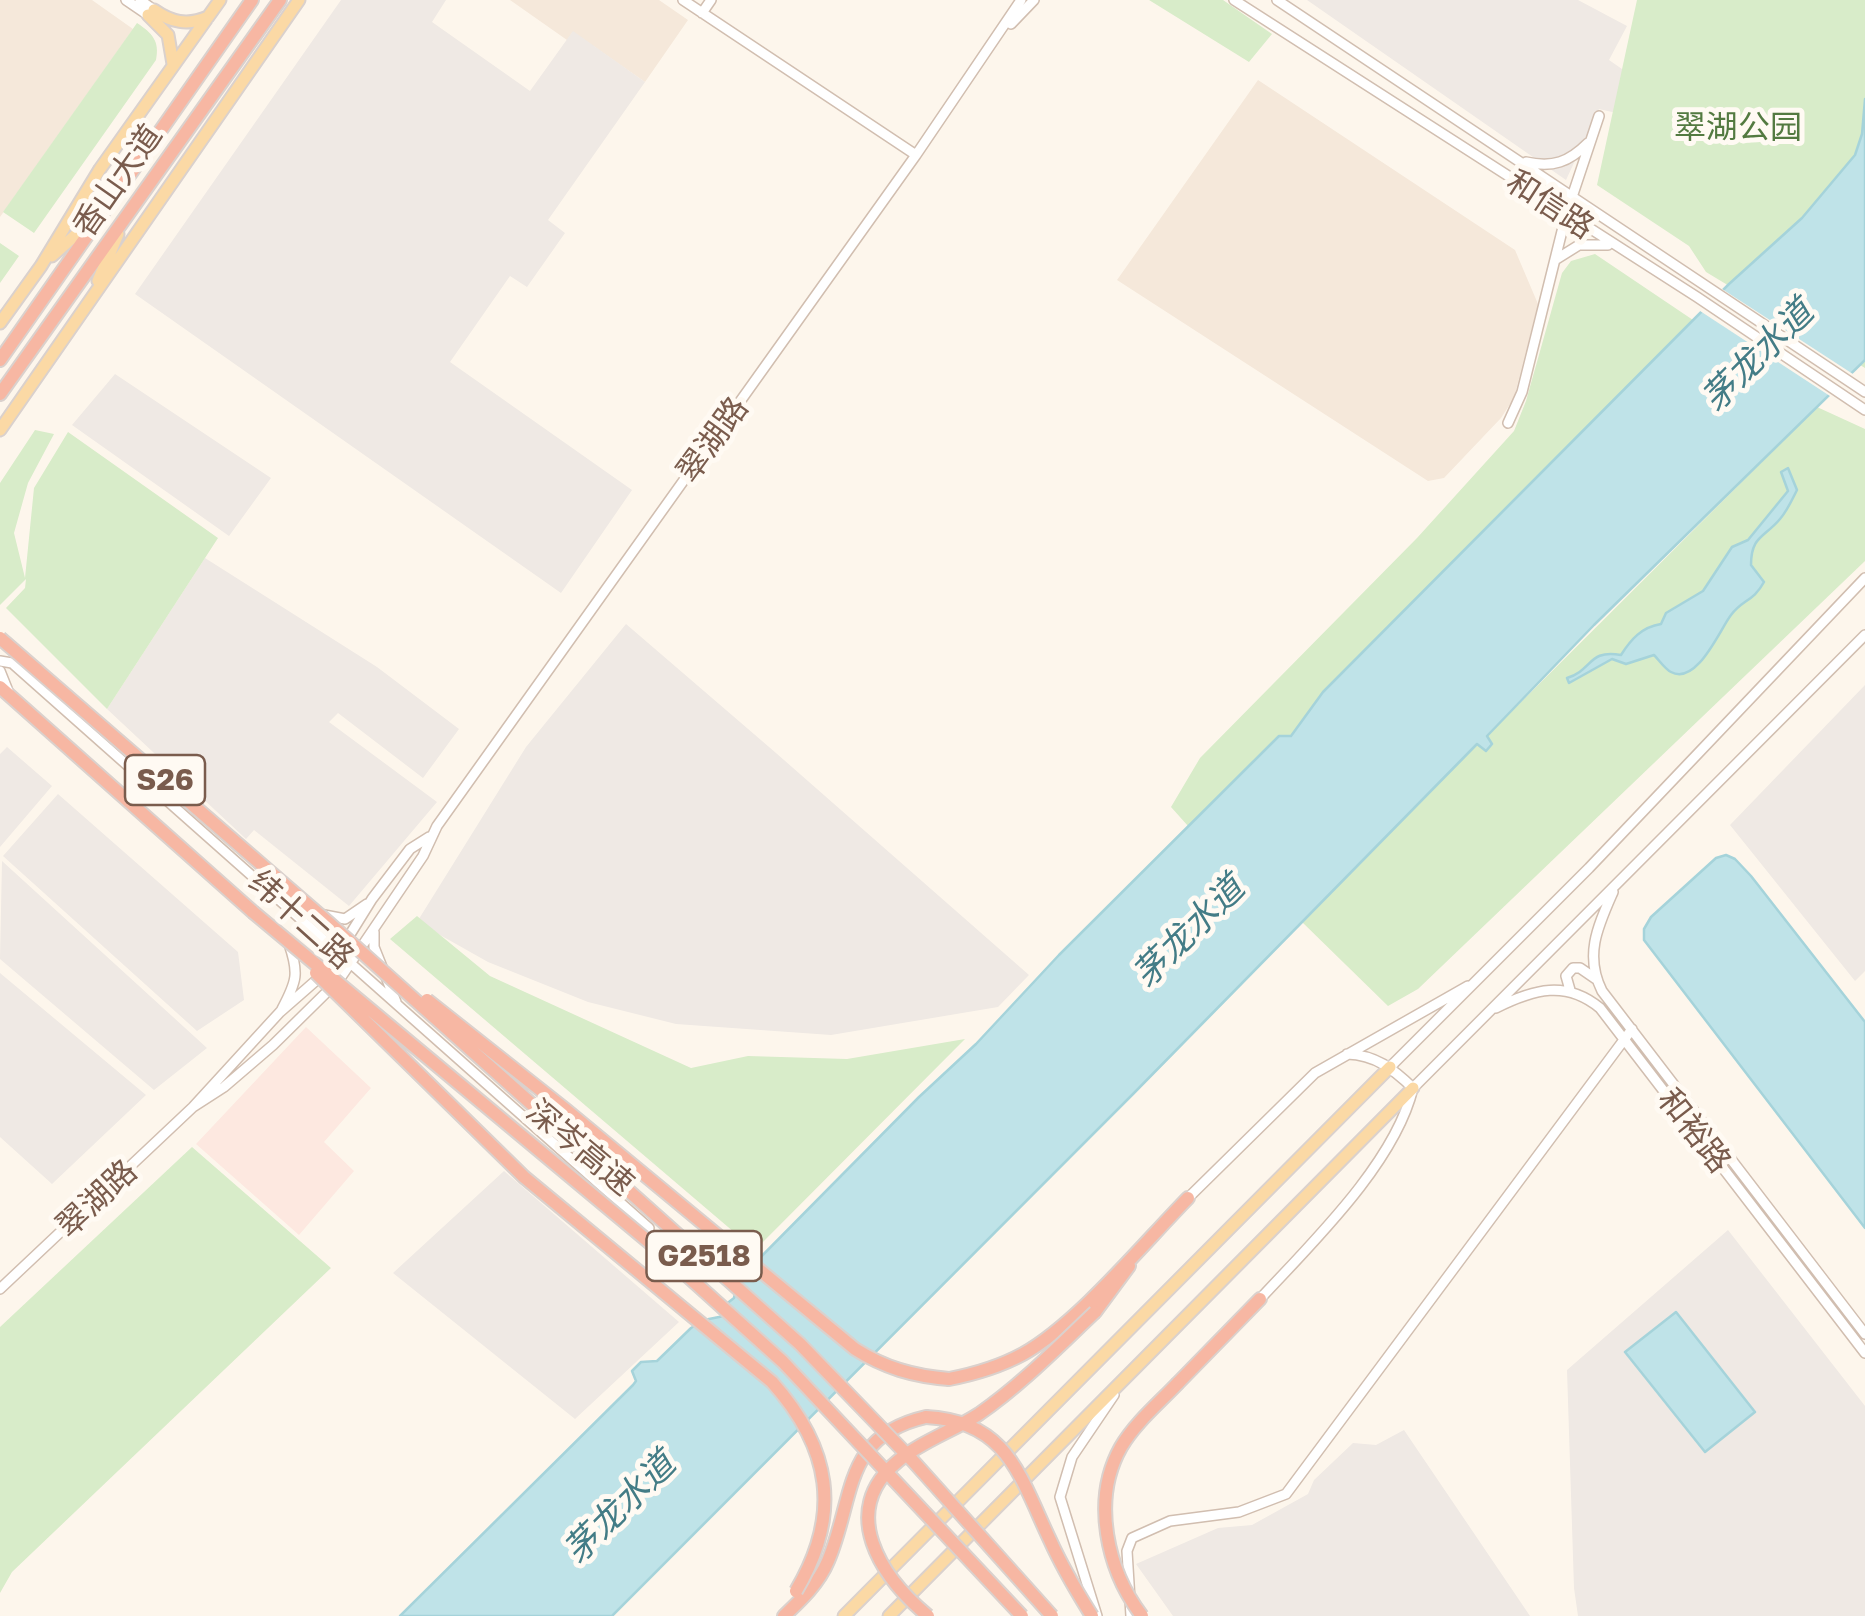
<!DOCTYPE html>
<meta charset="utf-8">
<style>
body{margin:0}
canvas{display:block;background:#fdf6ec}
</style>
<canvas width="1865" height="1616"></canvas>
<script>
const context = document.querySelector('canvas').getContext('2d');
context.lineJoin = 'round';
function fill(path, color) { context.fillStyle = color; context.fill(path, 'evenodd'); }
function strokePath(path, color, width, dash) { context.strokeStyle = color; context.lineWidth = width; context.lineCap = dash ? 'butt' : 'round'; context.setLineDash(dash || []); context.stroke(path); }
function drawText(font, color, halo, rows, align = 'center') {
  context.font = font + ' "Golos Text","Noto Sans SC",sans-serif'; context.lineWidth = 10; context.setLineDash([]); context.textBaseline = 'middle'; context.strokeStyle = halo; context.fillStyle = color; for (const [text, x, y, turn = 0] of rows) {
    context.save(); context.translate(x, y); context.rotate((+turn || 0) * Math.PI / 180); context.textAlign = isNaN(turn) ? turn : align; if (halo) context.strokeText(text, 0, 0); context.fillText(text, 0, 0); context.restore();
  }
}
fill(new Path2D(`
 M0,0H92L133,29L0,217Z
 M510,0H659L688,20L645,82L573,32L567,40Z
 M1258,80L1515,250L1538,304L1514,398L1501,418L1444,478L1428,481L1117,280Z`), '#f5e8da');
fill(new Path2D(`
 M306,1027L371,1088L324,1142L354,1171L299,1235L196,1144Z`), '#fde8e0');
fill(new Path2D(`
 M341,0H446L432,22L530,91L573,31L645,82L548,220L565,233L527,287L510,276L450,362L632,490L561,593L135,294Z
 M1307,0H1578L1627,26L1609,60L1635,78L1621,114L1599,109L1566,180Z
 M115,374L271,478L229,536L72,425Z
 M205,558L377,667L459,729L423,778L338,713L329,722L437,802L349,906L254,830L246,839L107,709Z
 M626,624L776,753L1029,975L998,1007L831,1035L676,1024L588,1002L488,962L417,922L526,747Z
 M1865,685V971L1855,981L1730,825Z
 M7,747L52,786L0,847V754Z
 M58,794L238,952L244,1000L197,1031L3,856Z
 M2,861L207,1048L154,1090L0,959Z
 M0,973L146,1095L52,1184L0,1137Z
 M504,1171L679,1322L575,1419L393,1273Z
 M1728,1230L1865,1406V1616H1578L1574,1588L1567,1370Z
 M1404,1430L1530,1616H1173L1136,1564L1218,1528L1252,1525L1308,1494L1314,1480L1353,1443L1376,1445Z`), '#efe9e4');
fill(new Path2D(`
 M1149,0H1223L1272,34L1249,62Z
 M1637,0H1865V368L1706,272L1689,246L1597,185Z
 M137,23C152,33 160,41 156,60L34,233L3,212Z
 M0,243L19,256L0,283Z
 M1595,254L1693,320L1323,692L1291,736H1279L1188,826L1171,807L1200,758L1417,538L1514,431L1526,401L1562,273L1571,261Z
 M1817,407L1865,429V561L1418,989L1388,1006L1302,922L1478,743L1485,751L1492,744L1486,737Z
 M35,430L54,434L28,483L14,533L25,578L34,488L68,432L218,538L107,709L6,608L25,588L26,579L0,605V483Z
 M417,916L490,976L691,1068L748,1056L847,1059L965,1039L755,1250L390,939Z
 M192,1147L331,1268L12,1572L0,1593V1327Z`), '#d8ecc9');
const water = new Path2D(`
 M1865,99V360L1594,625L1487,736L1492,744L1486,751L1477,744L1134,1093L612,1616H400L633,1385L636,1381L632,1371L641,1362L657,1361L691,1328L704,1320L724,1316L725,1305L734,1298L737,1283L745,1273L919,1097L976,1044L1059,955L1279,736H1291L1323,692L1729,284L1802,218L1855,155L1862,134Z
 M1788,468L1797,490C1792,500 1787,511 1780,519C1764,538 1751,536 1751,565L1764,582C1753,602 1743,599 1731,615C1720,629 1697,686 1671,672C1665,669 1659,660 1654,655L1626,664L1612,659L1569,683L1567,678C1593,670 1588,649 1621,655C1631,639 1642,627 1661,624L1666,613L1703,591L1732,547L1748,540L1788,491L1781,472Z
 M1726,855L1735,859L1751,876L1865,1022V1228L1644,940V929L1651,917L1716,858Z
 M1676,1312L1755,1412L1705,1452L1625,1352Z`);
fill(water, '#bfe3e8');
strokePath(water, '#a5d3da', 2.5);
fill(new Path2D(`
 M1719,287L1856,376L1833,398L1697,309Z`), '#fdf6ec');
const minor = new Path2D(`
 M126,0L148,15
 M140,0L154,10
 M683,0L916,155
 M1234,0L1697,297L1865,410
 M1277,0L1865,392
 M702,13L711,0
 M1011,24L1034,0
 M1526,162C1553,168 1569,162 1588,143
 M1555,260L1579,245H1608
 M1508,423L1522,392L1566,215L1599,116
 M0,661L12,663L649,1228
 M0,671L8,691
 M1613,892C1598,926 1584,955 1602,991L1865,1334
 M293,909L345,919L367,904
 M374,932V947L396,1002
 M1570,990L1566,976L1573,968H1580L1596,979
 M1496,1008C1534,989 1566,980 1600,1008L1865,1353
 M282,1009C297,981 299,973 289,944
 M1347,1054C1376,1055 1393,1069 1413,1088
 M1390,1067L1589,868L1865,578
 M193,1107L224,1087L273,1045L339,980L423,856L437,826L916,155L1021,0
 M1188,1198L1315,1073L1468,986
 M0,1289L193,1107L280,1012L328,970L372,899L410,849L429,837
 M1260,1299C1312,1243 1395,1163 1413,1088L1865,635
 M1097,1616L1060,1497L1072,1457L1114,1395
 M1131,1616L1127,1551L1132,1538L1170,1521L1239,1512L1286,1494L1632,1029`);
const major = new Path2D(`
 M154,10C171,22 187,26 208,17
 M148,15L168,35L173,64
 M52,256L98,215
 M98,281L118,234
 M0,323L41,266L100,169L220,0
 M0,430L299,0
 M844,1616L1390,1067
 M889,1616L1413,1088`);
const highway = new Path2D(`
 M0,360L252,0
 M0,394L280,0
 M0,687L253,912
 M1095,1312L1129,1266
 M949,1379C975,1374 999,1367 1023,1354C1077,1324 1143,1244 1188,1198
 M1178,1383L1260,1299
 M784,1616C801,1600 819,1583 828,1561C855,1498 842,1436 926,1417`);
strokePath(minor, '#d1beb0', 12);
strokePath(major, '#dad1cd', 15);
strokePath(highway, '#dad1cd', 16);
strokePath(minor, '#fff', 9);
strokePath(major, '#fbd9a5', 11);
strokePath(highway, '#f7b7a3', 12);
const highwayBridge = new Path2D(`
 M0,638L329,923L800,1344L913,1461L1052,1616
 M253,912L661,1252L783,1362L1022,1616
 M316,973L524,1177L772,1382C831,1448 842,1514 796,1591
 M427,1000L566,1110L855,1349C885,1368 913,1376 949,1379
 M926,1417C1008,1421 1020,1477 1050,1540C1062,1567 1077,1592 1092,1616
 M928,1616C881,1577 837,1511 898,1461C922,1441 953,1431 979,1414C1021,1385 1058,1347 1095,1312
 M1142,1616C1107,1570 1091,1500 1121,1447C1135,1423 1159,1403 1178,1383`);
strokePath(highwayBridge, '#dad1cd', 16, []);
strokePath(highwayBridge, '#f7b7a3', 12);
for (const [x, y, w] of [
 [165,780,80],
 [704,1256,115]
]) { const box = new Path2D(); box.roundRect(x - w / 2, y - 25, w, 50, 8); context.fillStyle = '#fffaf3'; context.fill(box); strokePath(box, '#7a5c4d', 2.5); }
drawText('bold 30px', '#7a5c4d', null, [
 ["S26",165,780],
 ["G2518",704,1256]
]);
drawText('32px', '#537a41', '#fffaf3', [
 ["翠湖公园",1738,128]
]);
drawText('32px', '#7a5c4d', '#fffaf3', [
 ["香山大道",118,181,-55],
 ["和信路",1550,205,33],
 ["翠湖路",713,440,-54],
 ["纬十二路",301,920,42],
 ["和裕路",1694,1131,52],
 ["深岑高速",580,1148,40],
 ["翠湖路",97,1199,-43]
]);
drawText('italic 35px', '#437c86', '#fffaf3', [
 ["茅龙水道",1758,356,-45],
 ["茅龙水道",1189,932,-45],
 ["茅龙水道",620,1508,-45]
]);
</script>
